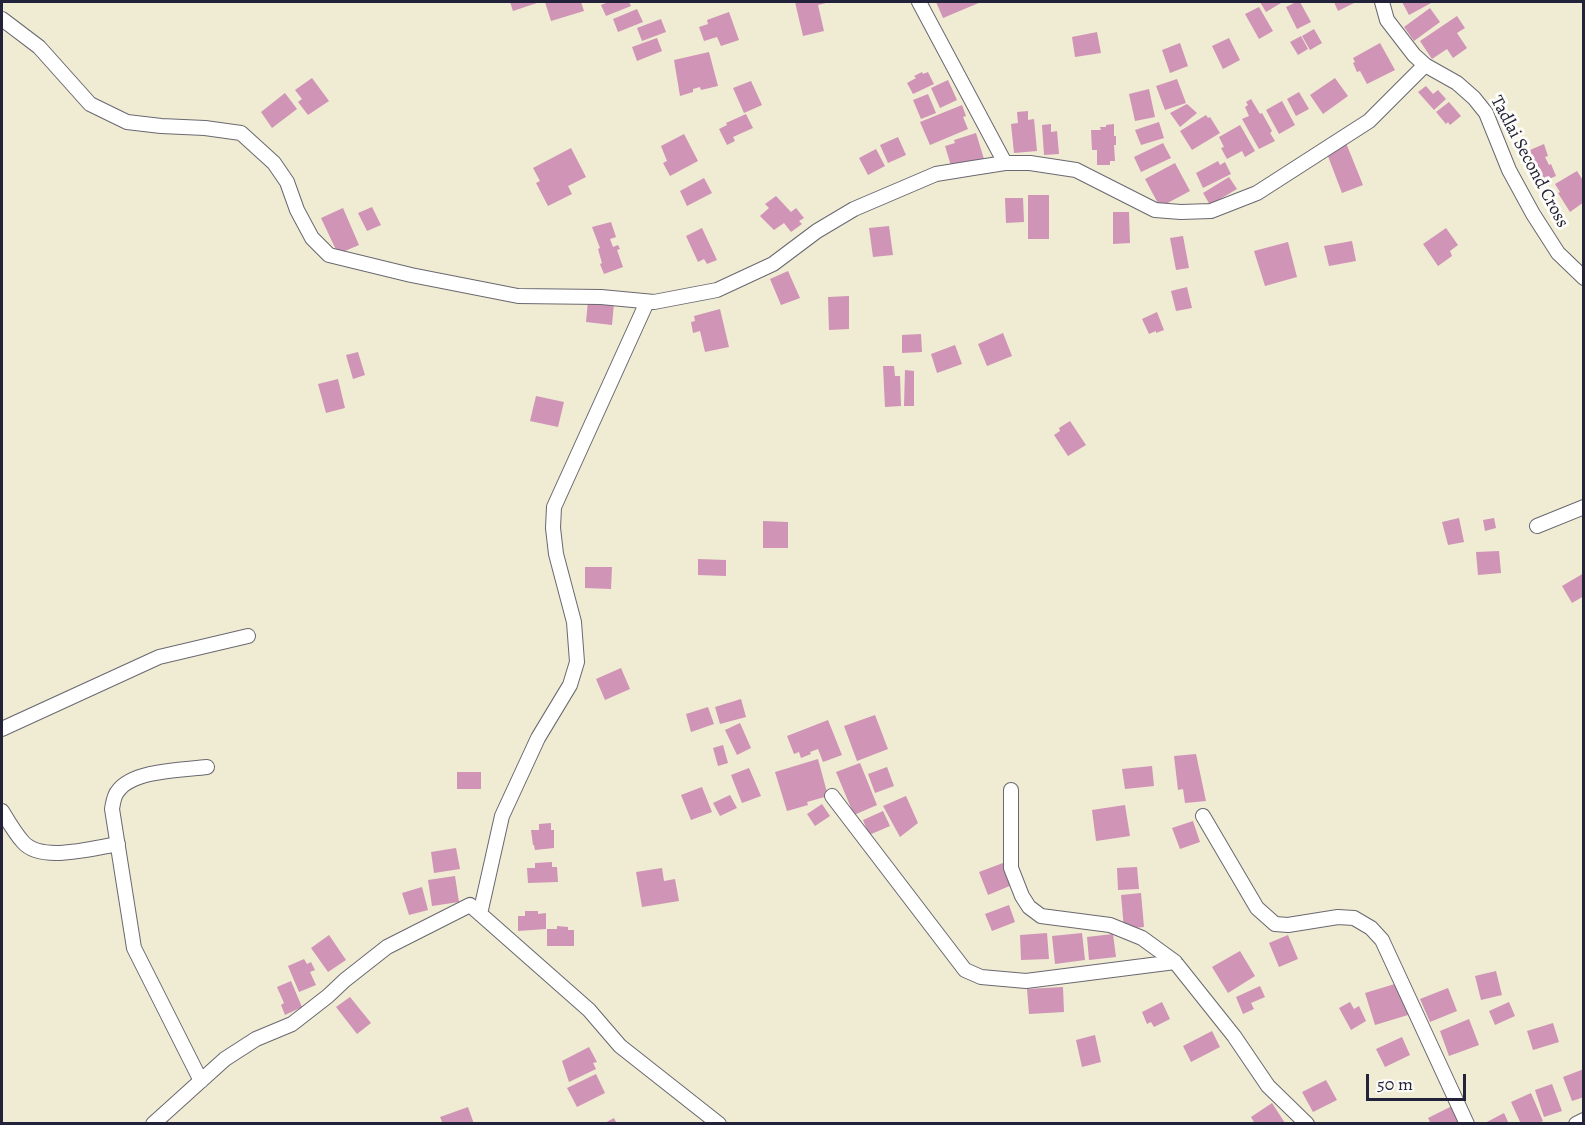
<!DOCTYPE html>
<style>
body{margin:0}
#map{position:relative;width:1585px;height:1125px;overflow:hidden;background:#f0ebd3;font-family:Alegreya,serif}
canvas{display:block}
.frame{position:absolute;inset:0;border:3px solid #22223b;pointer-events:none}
.scale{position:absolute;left:1366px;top:1074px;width:100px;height:27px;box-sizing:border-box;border:3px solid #22223b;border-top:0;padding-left:8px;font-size:18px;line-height:21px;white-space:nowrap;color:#22223b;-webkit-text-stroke:4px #fdfcf7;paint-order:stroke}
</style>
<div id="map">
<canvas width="1585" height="1125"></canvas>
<div class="frame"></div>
<div class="scale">50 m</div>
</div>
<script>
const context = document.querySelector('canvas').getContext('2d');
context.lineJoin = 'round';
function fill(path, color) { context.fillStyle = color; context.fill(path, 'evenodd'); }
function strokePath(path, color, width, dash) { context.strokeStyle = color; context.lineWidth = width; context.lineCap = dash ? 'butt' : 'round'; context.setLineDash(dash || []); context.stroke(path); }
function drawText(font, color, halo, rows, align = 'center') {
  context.font = font + ' Alegreya,serif'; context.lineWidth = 6; context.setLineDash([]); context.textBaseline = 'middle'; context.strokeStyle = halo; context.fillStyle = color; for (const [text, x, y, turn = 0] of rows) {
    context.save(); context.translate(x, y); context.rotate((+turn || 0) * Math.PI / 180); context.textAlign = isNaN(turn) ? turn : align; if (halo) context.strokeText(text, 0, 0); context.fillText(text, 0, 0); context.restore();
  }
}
fill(new Path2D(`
 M510,2H540L513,11Z
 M545,2H581L584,11L551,21Z
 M605,2H629L631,6L606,16L601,5L606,3Z
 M795,2H830L818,5L824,31L803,36Z
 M936,2H981L943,18Z
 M1260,2H1280L1281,3L1266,12Z
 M1296,2H1300L1311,22L1297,29L1286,7Z
 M1334,2H1356L1338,11Z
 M1402,2H1433L1409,15Z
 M1259,7L1273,31L1259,39L1245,14Z
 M1430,8L1440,22L1414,41L1404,27Z
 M637,9L643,22L618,32L613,19Z
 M729,12L739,40L721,46L717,37L704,41L699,27L708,24L707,20Z
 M1457,16L1465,28L1457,33L1467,48L1453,58L1447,49L1432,59L1420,41Z
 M661,19L666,32L642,41L637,28Z
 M1314,29L1322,43L1310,50L1302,36Z
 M1097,32L1101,53L1075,57L1072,37Z
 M1301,36L1308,49L1298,55L1290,42Z
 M657,38L662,51L637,61L632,47Z
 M1229,38L1240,60L1223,69L1212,46Z
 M1180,43L1188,66L1170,73L1162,50Z
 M1380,43L1395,70L1367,84L1360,71L1357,72L1353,63L1355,62L1353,58Z
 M709,52L718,86L701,90L700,87L693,89V92L680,96L674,60Z
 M922,72L923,74L928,72L934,84L913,94L907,83L916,78L914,76Z
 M312,78L329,101L308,115L298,102L302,99L295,90Z
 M1335,78L1348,96L1323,114L1310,95Z
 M1177,79L1186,103L1165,110L1156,86Z
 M948,80L957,100L940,108L931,88Z
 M751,81L762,105L744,113L733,88Z
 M1426,86L1433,94L1438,90L1446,99L1434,110L1418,92Z
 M1149,89L1155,117L1135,121L1129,94Z
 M1299,92L1309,109L1296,116L1287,99Z
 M285,93L297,109L272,128L261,112Z
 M928,94L936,113L921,119L913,100Z
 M1251,99L1260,114L1262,113L1272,131L1270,133L1275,141L1259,149L1242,119L1249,116L1245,107L1248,105L1246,102Z
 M1282,101L1295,125L1279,134L1266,110Z
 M1449,102L1461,116L1450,125L1448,122L1446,124L1436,112Z
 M1187,104L1197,113L1180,127L1170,113Z
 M962,105L966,116L963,117L968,129L930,145L920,122Z
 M1028,111V120L1034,119L1037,151L1014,153L1011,124L1018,123L1017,112Z
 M746,114L753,128L733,137L735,141L727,145L719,129L727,125L726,123Z
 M1206,115L1208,118L1210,117L1220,133L1192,150L1180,131Z
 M1159,122L1164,138L1141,145L1135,130Z
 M1051,124V132L1057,131L1059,154L1044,155L1042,125Z
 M1114,124V136H1116V145H1114L1115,161H1110V165H1097V150H1092L1091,130H1101L1100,127H1106V125Z
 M1240,125L1255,151L1245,157L1242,151L1227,159L1221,148L1224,147L1219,137Z
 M976,133L984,159L952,169L945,146L955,143L954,140Z
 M684,134L698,161L670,176L663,163L667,161L661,146Z
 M898,137L906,155L888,163L880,145Z
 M1163,143L1171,158L1141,172L1134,157Z
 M1346,143L1363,185L1342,193L1326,151Z
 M1544,144L1548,156L1545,157L1549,165L1551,164L1556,176L1539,183L1537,176L1532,177L1523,153Z
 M571,148L586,177L568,186L572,194L548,206L536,183L540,181L533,168Z
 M876,149L885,166L868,175L859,158Z
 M1218,161L1220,165L1225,162L1231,174L1203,188L1196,173Z
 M1175,163L1190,191L1160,207L1145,179Z
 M1577,171L1584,182V202L1570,212L1558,193L1560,192L1555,184Z
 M1229,177L1237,189L1210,205L1203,193Z
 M704,178L712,193L687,206L680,191Z
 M1028,195H1049V239H1028Z
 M776,196L791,212L796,208L804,218L799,221L802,224L791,232L784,223L774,230L760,216L769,208L765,204Z
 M1005,198H1023L1024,222L1006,223Z
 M372,207L381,225L367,231L358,213Z
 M343,208L359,245L338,254L321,218Z
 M1113,212H1129L1130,243L1113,244Z
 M611,222L616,237L610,239L613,247L618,245L620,249L617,250L623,267L604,274L600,264L602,263L598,249L600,248L592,227Z
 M889,226L893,255L873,257L869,228Z
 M702,228L717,260L707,264L704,259L698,262L686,236Z
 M1446,228L1458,245L1450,251L1452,256L1438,266L1423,244Z
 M1183,236L1189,268L1176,270L1170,238Z
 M1352,241L1356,261L1329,266L1324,246Z
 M1288,242L1297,277L1265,286L1254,251Z
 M788,271L800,298L781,305L770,279Z
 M1187,287L1192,308L1176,311L1171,291Z
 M849,296V329L829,330L828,297Z
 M588,301L614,303L612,325L586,322Z
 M720,309L729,347L705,352L700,331L693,333L691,322L695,321L694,316Z
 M1157,312L1164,330L1156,333V331L1149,334L1142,319Z
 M1003,333L1012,356L987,366L978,344Z
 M921,334L922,352L902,353V335Z
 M955,345L962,364L937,373L931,354Z
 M358,352L365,375L353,379L346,355Z
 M883,366H894L895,376H900L901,406L885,407Z
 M905,370L914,371V406H904Z
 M338,379L345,408L326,413L318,384Z
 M536,396L564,402L558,427L530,421Z
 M1070,421L1086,445L1068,456L1054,435L1060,431L1059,428Z
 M1459,518L1464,542L1448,545L1442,522Z
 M1494,518L1496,528L1485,531L1483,520Z
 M763,521L788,522V548H763Z
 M1499,551L1501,573L1478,575L1476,552Z
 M698,559L726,560V576L698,575Z
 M585,567H612L611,589L585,588Z
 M1584,573V596L1572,603L1562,586Z
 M621,668L630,689L605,700L596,679Z
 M741,699L746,717L720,724L715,707Z
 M708,707L714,724L691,732L686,714Z
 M875,715L888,749L857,761L844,726Z
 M828,720L842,755L823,762L818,749L810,752L811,754L801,758L799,752L794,754L787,736Z
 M740,723L751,748L737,755L725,730Z
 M723,745L728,763L718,766L713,748Z
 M1196,754L1206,801L1185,803L1183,789L1178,790L1174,756Z
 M818,759L828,796L807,802L808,805L787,811L775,772Z
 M860,763L877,805L854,815L836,772Z
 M1152,766L1154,786L1125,789L1122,769Z
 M887,767L894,786L875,793L868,774Z
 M749,768L761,796L742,803L731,775Z
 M457,772H481V789H457Z
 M702,787L712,812L691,820L681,795Z
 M730,795L737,808L720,816L713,803Z
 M906,796L918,823L900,837L883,806Z
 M822,804L830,816L815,826L807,814Z
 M1125,805L1130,836L1096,841L1092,810Z
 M883,811L890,826L869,835L863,820Z
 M1193,821L1200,842L1180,849L1172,828Z
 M551,823V830H554V848L535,850L534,845H533L531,830H539V824Z
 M456,848L460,869L434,873L431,852Z
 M552,862V867H557L558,882L528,883L527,868H535V863Z
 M1003,863L1012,885L988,895L979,872Z
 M1137,867L1139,889L1118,890L1117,868Z
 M662,868L664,881L675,879L679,901L642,907L636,872Z
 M455,876L459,902L432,906L428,880Z
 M422,887L428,910L409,915L402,893Z
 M1141,893L1144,927L1124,929L1121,895Z
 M1009,905L1015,922L992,931L985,914Z
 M525,911H538V914L546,913V929L518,931V916H525Z
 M557,926L568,927V930H574V946H547V929H557Z
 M1047,933L1049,959L1021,960L1020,935Z
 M1082,933L1085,960L1055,964L1052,936Z
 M1113,934L1116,957L1089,960L1087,937Z
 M329,935L346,960L328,972L311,948Z
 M1288,935L1298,959L1279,967L1269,943Z
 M1240,951L1255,976L1228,993L1212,967Z
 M304,959L307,964L311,962L315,970L310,972L316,985L299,992L288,966Z
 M1496,971L1502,995L1481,1000L1475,976Z
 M291,981L302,1007L285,1015L281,1005L284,1003L277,987Z
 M1398,983L1408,1015L1375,1025L1365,993Z
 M1260,986L1265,997L1251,1003L1254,1009L1243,1014L1236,997Z
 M1063,987L1064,1012L1029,1014L1027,989Z
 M1448,988L1457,1011L1430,1022L1420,999Z
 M350,997L371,1023L357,1034L336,1007Z
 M1162,1002L1170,1019L1154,1027L1151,1022L1147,1024L1142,1012Z
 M1350,1002L1354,1009L1359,1006L1366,1021L1351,1030L1339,1008Z
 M1509,1002L1515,1016L1495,1025L1489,1011Z
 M1469,1019L1479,1045L1449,1056L1440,1031Z
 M1553,1023L1559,1042L1533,1050L1527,1031Z
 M1212,1031L1220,1047L1191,1062L1183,1046Z
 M1095,1035L1101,1062L1082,1067L1076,1040Z
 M1402,1037L1410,1055L1385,1067L1376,1049Z
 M589,1047L597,1062L593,1063L596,1069L569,1082L562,1061Z
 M1584,1069V1097L1572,1101L1563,1077Z
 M596,1074L605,1093L577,1107L567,1088Z
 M1326,1080L1337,1100L1313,1112L1302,1092Z
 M1552,1084L1562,1111L1544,1117L1535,1090Z
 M1531,1093L1543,1121L1536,1124H1521L1511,1102Z
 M1272,1103L1285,1123L1255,1124L1251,1117Z
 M1454,1105L1464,1124H1431L1428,1118Z
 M468,1107L474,1124H443L440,1117Z
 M1504,1113L1509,1124H1483Z
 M614,1118L617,1124H603Z`), '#cf94b6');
const minor = new Path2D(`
 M919,2L1005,163
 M1382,2L1387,20L1414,55L1425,65L1457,83L1474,98L1486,113L1509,170L1533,214L1558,253L1584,278
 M2,19L39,47L90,104L127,122L161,126L205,128L241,133L274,163L287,182L297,210L312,238L329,255L411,275L518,296L601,297L654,302L717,290L773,264L817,231L854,209L936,174L973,168L1005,163H1030L1076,170L1155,210L1181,212L1211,211L1257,193L1369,121L1425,65
 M1537,526L1584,507
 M2,729L159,657L248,636
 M1011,790V868L1022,896L1029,907L1041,916L1110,925L1142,938L1175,962L1234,1036L1268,1086L1307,1124
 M832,796L965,970L981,977L1026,981L1175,962
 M2,811C8,821 15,833 23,842C41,863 93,848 118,844
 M1203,816L1257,908L1275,924L1288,925L1338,917L1354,918L1371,928L1382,940L1467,1124
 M480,914L502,816L538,738L570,685L577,662L574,622L556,554L553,528L554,507L647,302
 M201,1081L134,948L112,809C113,803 114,795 118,791C133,770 182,770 207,767
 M153,1124L225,1059L256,1039L292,1024L328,996L345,980L387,947L470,905L589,1010L620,1046L719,1124
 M1576,1124L1584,1120`);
strokePath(minor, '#6a6870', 16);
strokePath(minor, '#fff', 14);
drawText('18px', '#22223b', '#fdfcf7', [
 ["Tadlai Second Cross",1529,162,62]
]);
</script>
